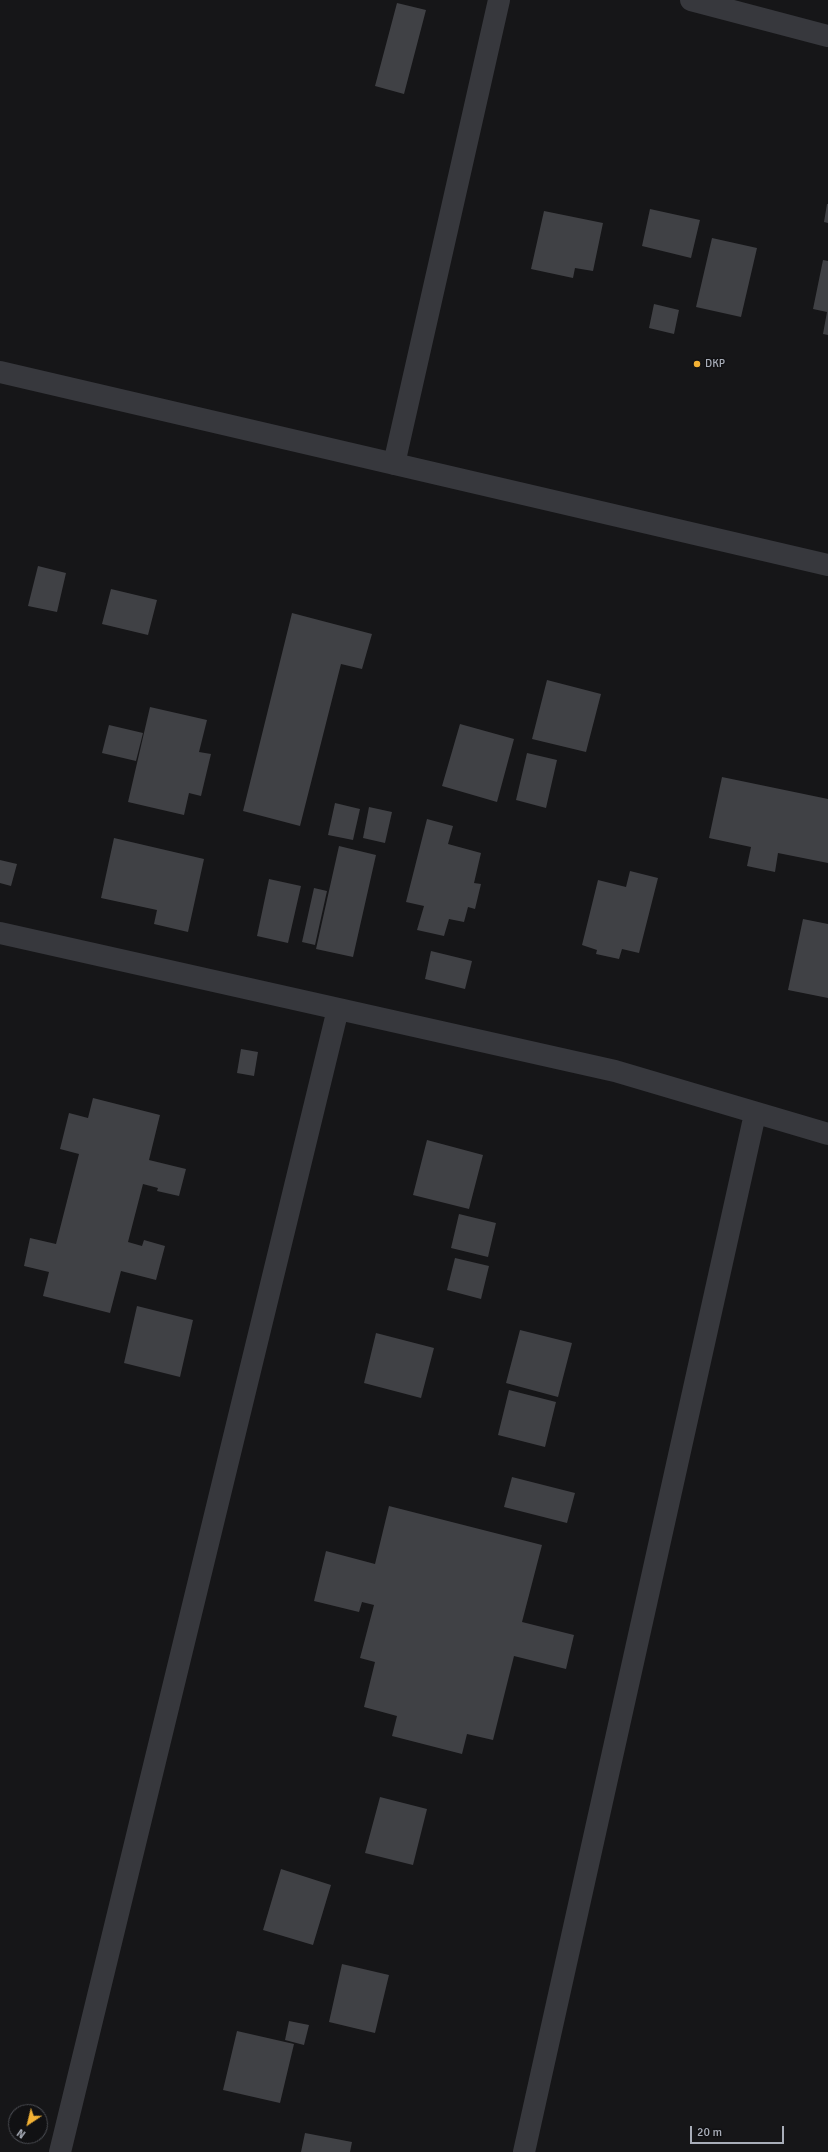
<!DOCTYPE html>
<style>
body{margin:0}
#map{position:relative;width:828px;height:2152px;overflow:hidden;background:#161618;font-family:Signika,sans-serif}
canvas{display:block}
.north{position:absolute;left:8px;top:2104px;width:40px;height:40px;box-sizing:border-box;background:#111113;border:1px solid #4d4f55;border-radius:50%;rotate:215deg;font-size:11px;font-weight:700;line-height:16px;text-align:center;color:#a8adb8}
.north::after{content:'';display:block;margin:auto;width:14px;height:18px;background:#f2b134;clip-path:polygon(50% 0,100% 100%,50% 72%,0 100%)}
.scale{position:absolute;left:690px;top:2126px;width:94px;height:18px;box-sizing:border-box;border:2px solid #a8adb8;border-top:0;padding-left:5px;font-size:12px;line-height:14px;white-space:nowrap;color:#a8adb8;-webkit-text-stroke:3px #111113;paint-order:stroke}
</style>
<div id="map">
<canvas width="828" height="2152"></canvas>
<div class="north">N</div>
<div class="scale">20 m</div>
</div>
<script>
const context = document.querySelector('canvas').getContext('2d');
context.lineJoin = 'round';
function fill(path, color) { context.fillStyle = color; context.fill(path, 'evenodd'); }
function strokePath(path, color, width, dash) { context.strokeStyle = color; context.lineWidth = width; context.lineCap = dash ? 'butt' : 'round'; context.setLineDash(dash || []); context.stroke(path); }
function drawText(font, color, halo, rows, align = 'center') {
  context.font = font + ' Signika,sans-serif'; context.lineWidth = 3; context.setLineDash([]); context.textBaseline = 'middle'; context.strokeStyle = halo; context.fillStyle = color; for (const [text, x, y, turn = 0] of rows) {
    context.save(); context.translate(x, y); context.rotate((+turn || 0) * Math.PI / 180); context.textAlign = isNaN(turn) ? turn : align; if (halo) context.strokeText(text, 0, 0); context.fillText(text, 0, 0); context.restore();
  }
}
fill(new Path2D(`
 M397,3L426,10L404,94L375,86Z
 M827,204H828V223L824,222Z
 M650,209L700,220L691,258L642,246Z
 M544,211L603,223L593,271L575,268L573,278L531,269Z
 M712,238L757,248L741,317L696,307Z
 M823,260L828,261V335L823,334L827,312L813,309Z
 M654,304L679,310L674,334L649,328Z
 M38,566L66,573L57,612L28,606Z
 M111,589L157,600L148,635L102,624Z
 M292,613L372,634L362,669L341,664L300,826L243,811Z
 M547,680L601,694L586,752L532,739Z
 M150,707L207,720L199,752L211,754L201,796L189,793L184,815L128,802Z
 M460,724L514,739L497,802L442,786Z
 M109,725L143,733L136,761L102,753Z
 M527,753L557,760L546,808L516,800Z
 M722,777L828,799V863L778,853L775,872L747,866L751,847L709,838Z
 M335,803L360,809L353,840L328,835Z
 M369,807L392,812L385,843L363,838Z
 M427,819L453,826L448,844L481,853L474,883L481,884L475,909L468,907L464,922L449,919L444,936L417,930L424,906L406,902Z
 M114,838L204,859L188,932L154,924L157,910L101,898Z
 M339,846L376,855L353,957L316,949Z
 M0,860L17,864L11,886L0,883Z
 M630,871L658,878L639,953L622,949L619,959L596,954L597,950L582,945L598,880L626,887Z
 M269,879L301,886L288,943L257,936Z
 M314,888L327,891L315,945L302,942Z
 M803,919L828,924V998L788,990Z
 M431,951L472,961L465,989L425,979Z
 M241,1049L258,1052L254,1076L237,1073Z
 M93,1098L160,1115L149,1160L186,1169L179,1196L157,1191L158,1188L143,1184L128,1242L142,1246L144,1240L165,1246L156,1280L121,1271L110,1313L43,1296L49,1272L24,1266L30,1238L56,1244L79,1154L60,1149L69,1113L88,1118Z
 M427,1140L483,1155L469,1209L413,1195Z
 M459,1214L496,1223L488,1257L451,1248Z
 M455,1258L489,1266L481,1299L447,1290Z
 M137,1306L193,1320L180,1377L124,1363Z
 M520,1330L572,1343L558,1397L506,1383Z
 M376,1333L434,1348L421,1398L364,1383Z
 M509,1390L556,1402L545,1447L498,1435Z
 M512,1477L575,1493L567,1523L504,1507Z
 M389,1506L542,1545L522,1622L574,1635L566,1669L514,1656L493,1740L467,1734L462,1754L392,1736L397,1716L364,1707L375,1662L360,1658L374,1605L362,1602L359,1612L314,1601L326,1551L375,1564Z
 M380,1797L427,1809L413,1865L365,1853Z
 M281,1869L331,1885L313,1945L263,1930Z
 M342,1964L389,1975L375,2033L329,2022Z
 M289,2021L309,2025L304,2045L285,2040Z
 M237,2031L294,2044L280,2103L223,2090Z
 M305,2133L352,2142L350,2152H301Z`), '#404145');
strokePath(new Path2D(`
 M691,0L828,36
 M0,372L828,565
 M394,464L499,0
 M0,933L615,1071L828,1134
 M60,2152L338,1009
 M524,2152L755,1114`), '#37383d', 22);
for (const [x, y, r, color] of [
 [697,364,4,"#f2b134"]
]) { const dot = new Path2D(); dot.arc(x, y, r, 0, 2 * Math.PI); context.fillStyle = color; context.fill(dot); strokePath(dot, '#111113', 1.5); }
drawText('11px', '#a8adb8', '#111113', [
 ["DKP",705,364]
], 'left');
</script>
